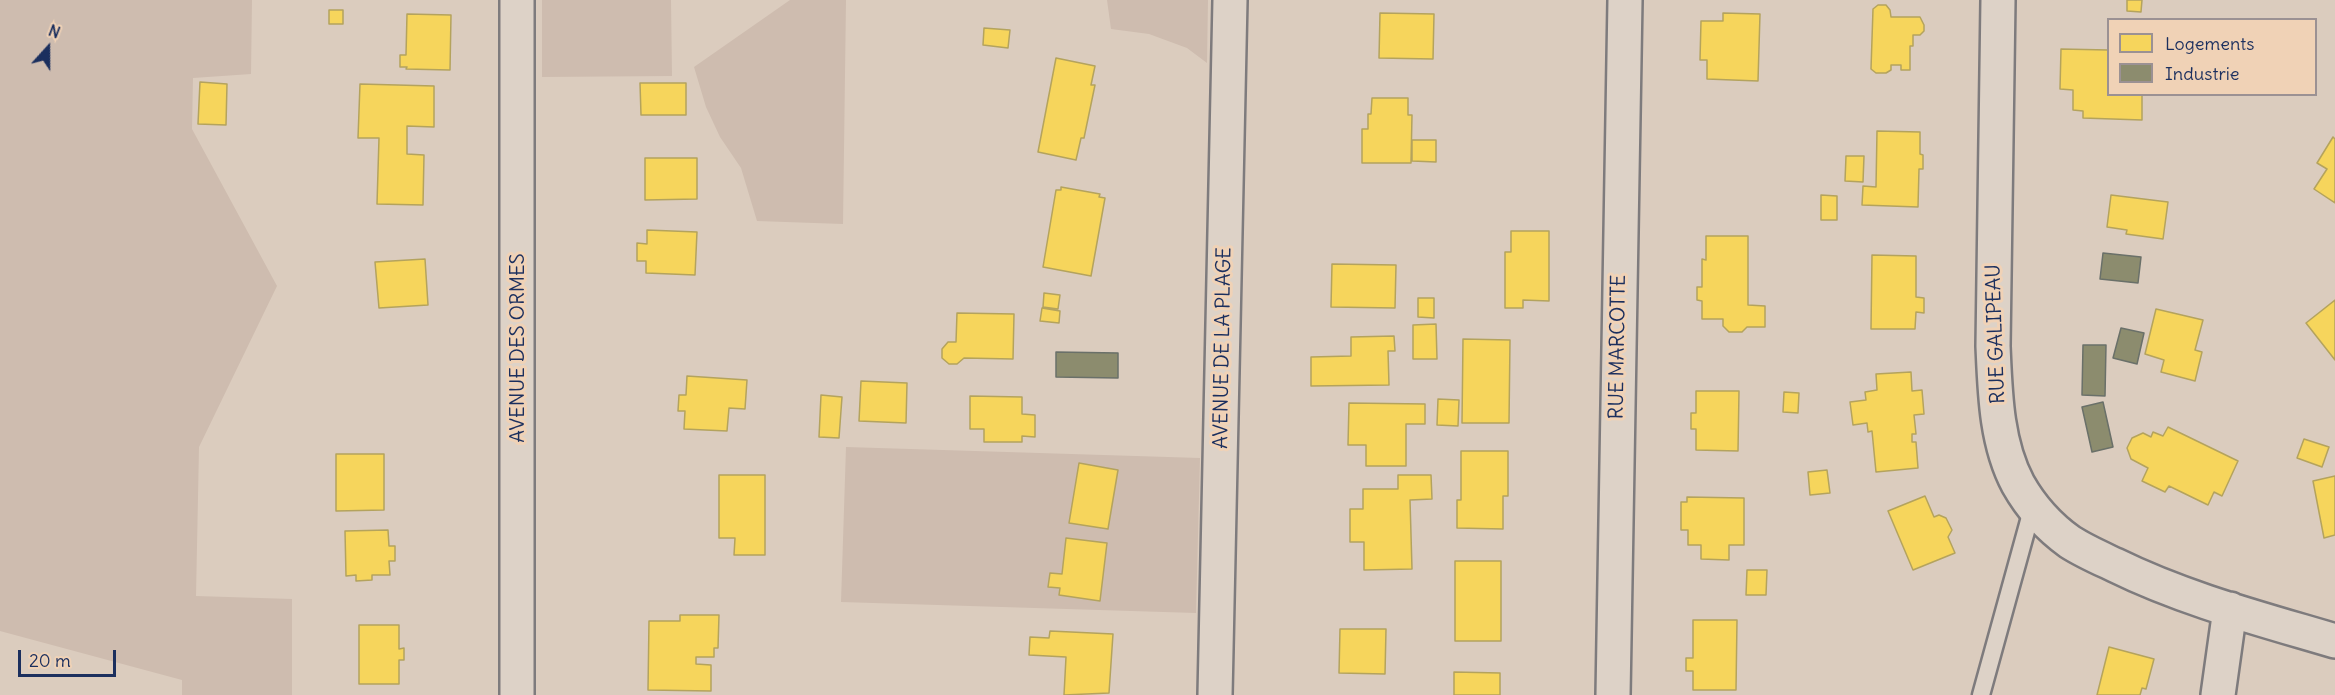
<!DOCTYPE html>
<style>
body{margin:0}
#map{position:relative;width:2335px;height:695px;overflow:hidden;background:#dbccbe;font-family:Delius,sans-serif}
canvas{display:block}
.legend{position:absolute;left:2107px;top:18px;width:210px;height:78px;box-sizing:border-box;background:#f0d2b6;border:2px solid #9b9193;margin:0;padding:8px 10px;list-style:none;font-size:18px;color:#1b2f5e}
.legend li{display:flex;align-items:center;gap:12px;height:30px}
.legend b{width:30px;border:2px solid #9b9193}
.north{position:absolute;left:18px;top:18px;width:60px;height:60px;-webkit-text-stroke:4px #f0d2b6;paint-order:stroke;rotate:21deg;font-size:16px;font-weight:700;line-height:24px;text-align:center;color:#1b2f5e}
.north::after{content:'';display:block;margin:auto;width:21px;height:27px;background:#1b2f5e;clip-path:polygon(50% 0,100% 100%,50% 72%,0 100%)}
.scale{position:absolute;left:18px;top:650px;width:98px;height:27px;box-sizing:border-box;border:3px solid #1b2f5e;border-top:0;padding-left:8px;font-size:18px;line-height:21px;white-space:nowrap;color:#1b2f5e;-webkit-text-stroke:4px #f0d2b6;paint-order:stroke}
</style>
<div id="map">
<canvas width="2335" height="695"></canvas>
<ul class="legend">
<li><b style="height:16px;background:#f6d55c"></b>Logements</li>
<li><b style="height:16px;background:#8c8c6e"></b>Industrie</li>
</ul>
<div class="north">N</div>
<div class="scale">20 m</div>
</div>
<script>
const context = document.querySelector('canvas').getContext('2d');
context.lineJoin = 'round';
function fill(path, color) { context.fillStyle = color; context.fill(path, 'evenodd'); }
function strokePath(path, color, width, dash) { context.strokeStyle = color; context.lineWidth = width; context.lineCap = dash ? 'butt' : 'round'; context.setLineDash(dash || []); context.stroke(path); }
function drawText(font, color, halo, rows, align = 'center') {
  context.font = font + ' Delius,sans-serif'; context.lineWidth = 6; context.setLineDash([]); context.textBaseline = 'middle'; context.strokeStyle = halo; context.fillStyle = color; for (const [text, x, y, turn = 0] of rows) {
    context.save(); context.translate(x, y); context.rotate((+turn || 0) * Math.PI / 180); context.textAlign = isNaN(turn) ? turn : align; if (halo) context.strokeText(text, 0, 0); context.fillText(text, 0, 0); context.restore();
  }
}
fill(new Path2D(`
 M0,0H252L251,74L193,78L192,129L277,286L199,447L196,596L292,599V695H182V680L0,631Z
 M542,0H671L672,76L542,77Z
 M790,0H846L843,224L757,221L741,168L720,137L706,107L694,67Z
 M1107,0H1208L1207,63L1187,48L1149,34L1111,29Z
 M846,447L1200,458L1196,613L841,602Z`), '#cebcaf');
const homes = new Path2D(`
 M2127,0H2142L2141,12L2127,11Z
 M1878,5H1886L1890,10L1891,17H1920L1924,25V31L1920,35H1913V46H1910V70H1901V65H1891V70L1886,73H1876L1871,69L1873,9Z
 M329,10H343V24H329Z
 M1380,13L1434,14L1433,59L1379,58Z
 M1723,13L1760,14L1758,81L1707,79V60H1700L1701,21H1723Z
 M407,14L451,15L450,70L406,69L407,67H400V55H406Z
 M984,28L1010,30L1008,48L983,45Z
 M2061,49L2108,50V94H2142V120L2083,118V111L2073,110V90L2060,89Z
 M1056,58L1095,66L1091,85H1095L1084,138H1081L1076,160L1038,152Z
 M200,82L227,84L226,125L198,124Z
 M640,83H686V115H641Z
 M360,84L434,86V127L407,126V154L424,155L423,205L377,204L379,138H358Z
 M1372,98H1408V115H1412L1411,163H1362V129H1368V114H1371Z
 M1877,131L1920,132V154L1923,155V169H1919L1918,207L1862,205L1863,186L1876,187Z
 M2333,137L2335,139V203L2314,189L2327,169L2317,163Z
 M1412,140H1436V162L1412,161Z
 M1846,156H1864L1863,182L1845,181Z
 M645,158H697V199L645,200Z
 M1061,187L1100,194L1099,197L1105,198L1091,276L1043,267L1056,190H1061Z
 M1821,195L1837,196V220H1821Z
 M2111,195L2168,202L2163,239L2126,234L2127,230L2107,227Z
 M647,230L697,232L695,275L646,273V261H637V243L647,244Z
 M1511,231H1549V301L1523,300V308H1505V252H1511Z
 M1706,236H1748V305L1765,306V327H1747L1742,332H1729L1723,326V319H1702V301L1697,300V287H1702V259L1706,260Z
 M1872,255L1916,256V297L1924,298V313L1916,312L1915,329H1871Z
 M425,259L428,305L379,308L375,262Z
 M1332,264L1396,265L1395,308L1331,307Z
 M1044,293L1060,295L1058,309L1043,307Z
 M1418,298H1434V318L1418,317Z
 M2335,300V360L2306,323Z
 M1042,308L1060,311L1059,323L1040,321Z
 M2156,309L2203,320L2195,350L2202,352L2195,381L2161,372L2164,360L2145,354Z
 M957,313L1014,314L1013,359L964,358L957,364H949L942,358V349L948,342H956Z
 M1436,324L1437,359H1413V325Z
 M1394,336L1395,351H1388L1389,385L1311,386V357L1351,356V337Z
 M1463,339L1510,340L1509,423H1462Z
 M1911,372L1912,391L1922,390L1924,414L1914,415L1916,434H1912V442H1916L1918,468L1876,472L1872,431L1868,432L1867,423L1853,425L1850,402L1866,400L1865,392L1877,390L1876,374Z
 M687,376L747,380L745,409L729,408L727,431L684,429L685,411H678L679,395H686Z
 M861,381L907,383L906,423L859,421Z
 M1696,391H1739L1738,451L1696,450V429H1691V413H1696Z
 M1784,392L1799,393L1798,413L1783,412Z
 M821,395L842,397L839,438L819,437Z
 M970,396L1022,397V414L1035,415V437L1022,436V442H984V429H970Z
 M1438,399L1459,400L1458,426L1437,425Z
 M1349,403L1425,404V424H1406V466H1366V445H1348Z
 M2168,427L2238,461L2222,496L2214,492L2208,505L2169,486L2165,492L2142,481L2148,468L2131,459L2127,448L2132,438L2143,433L2151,437L2153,432L2163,436Z
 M2304,439L2329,447L2322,467L2297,458Z
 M1461,451H1508V496H1503V529L1457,528V500H1461Z
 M336,454H384V510L336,511Z
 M1079,463L1118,470L1108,529L1069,523Z
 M1827,470L1830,493L1810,495L1808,472Z
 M719,475H765V555H734L735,538H719Z
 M1398,475H1431L1432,499L1410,500L1412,569L1364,570V542H1350V509H1363V489H1398Z
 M2335,476V535L2324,538L2313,481Z
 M1925,496L1934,517L1939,515L1946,518L1952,530L1948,537L1955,553L1913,570L1888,511Z
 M1687,497L1744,498V545H1729V560L1701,559V545H1688V530H1681V502H1687Z
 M388,530L389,546H395V561H389L390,575H372V580L356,581V575L346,576L345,531Z
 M1066,538L1107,543L1100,601L1059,595L1060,588L1048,587L1050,573L1062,574Z
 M1455,561H1501V641H1455Z
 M1747,570H1767L1766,595H1746Z
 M680,615H719L718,648H714V657H696V664L711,665V691L648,690L649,621H680Z
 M1693,620H1737L1736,690H1693V671H1686V658H1693Z
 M359,625H399V649L404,648V660H399V684H359Z
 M1340,629H1386L1385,674L1339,673Z
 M1050,631L1113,634L1109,693L1064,695L1066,657L1029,655L1030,637L1049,638Z
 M2109,647L2154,659L2146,689L2142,688L2140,695H2097Z
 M1454,672L1500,673V695H1454Z`);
fill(homes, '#f6d55c');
strokePath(homes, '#b4a35d', 1.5);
const industry = new Path2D(`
 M2103,253L2141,257L2138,283L2100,279Z
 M2121,328L2144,333L2137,364L2113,358Z
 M2083,345H2106L2105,396L2082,395Z
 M1056,352L1118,353V378L1056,377Z
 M2103,402L2113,447L2092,452L2082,407Z`);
fill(industry, '#8c8c6e');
strokePath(industry, '#6a7069', 1.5);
const lane = new Path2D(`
 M1981,695L2033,506`);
const street = new Path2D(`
 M517,0V695
 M1998,0L1993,346C1995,392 1996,443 2018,484C2031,507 2049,527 2070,542C2084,551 2100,558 2115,565C2184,599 2261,619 2335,641
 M1215,695L1230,0
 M1613,695L1625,0
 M2218,695L2230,609`);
strokePath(lane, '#7e7b7d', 21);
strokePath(street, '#7e7b7d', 38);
strokePath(lane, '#ddd2c7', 16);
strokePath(street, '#ddd2c7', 33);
drawText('20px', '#1b2f5e', '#f0d2b6', [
 ["RUE GALIPEAU",1996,334,-92],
 ["RUE MARCOTTE",1618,347,-89],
 ["AVENUE DES ORMES",518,348,-90],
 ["AVENUE DE LA PLAGE",1223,348,-89]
]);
</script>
